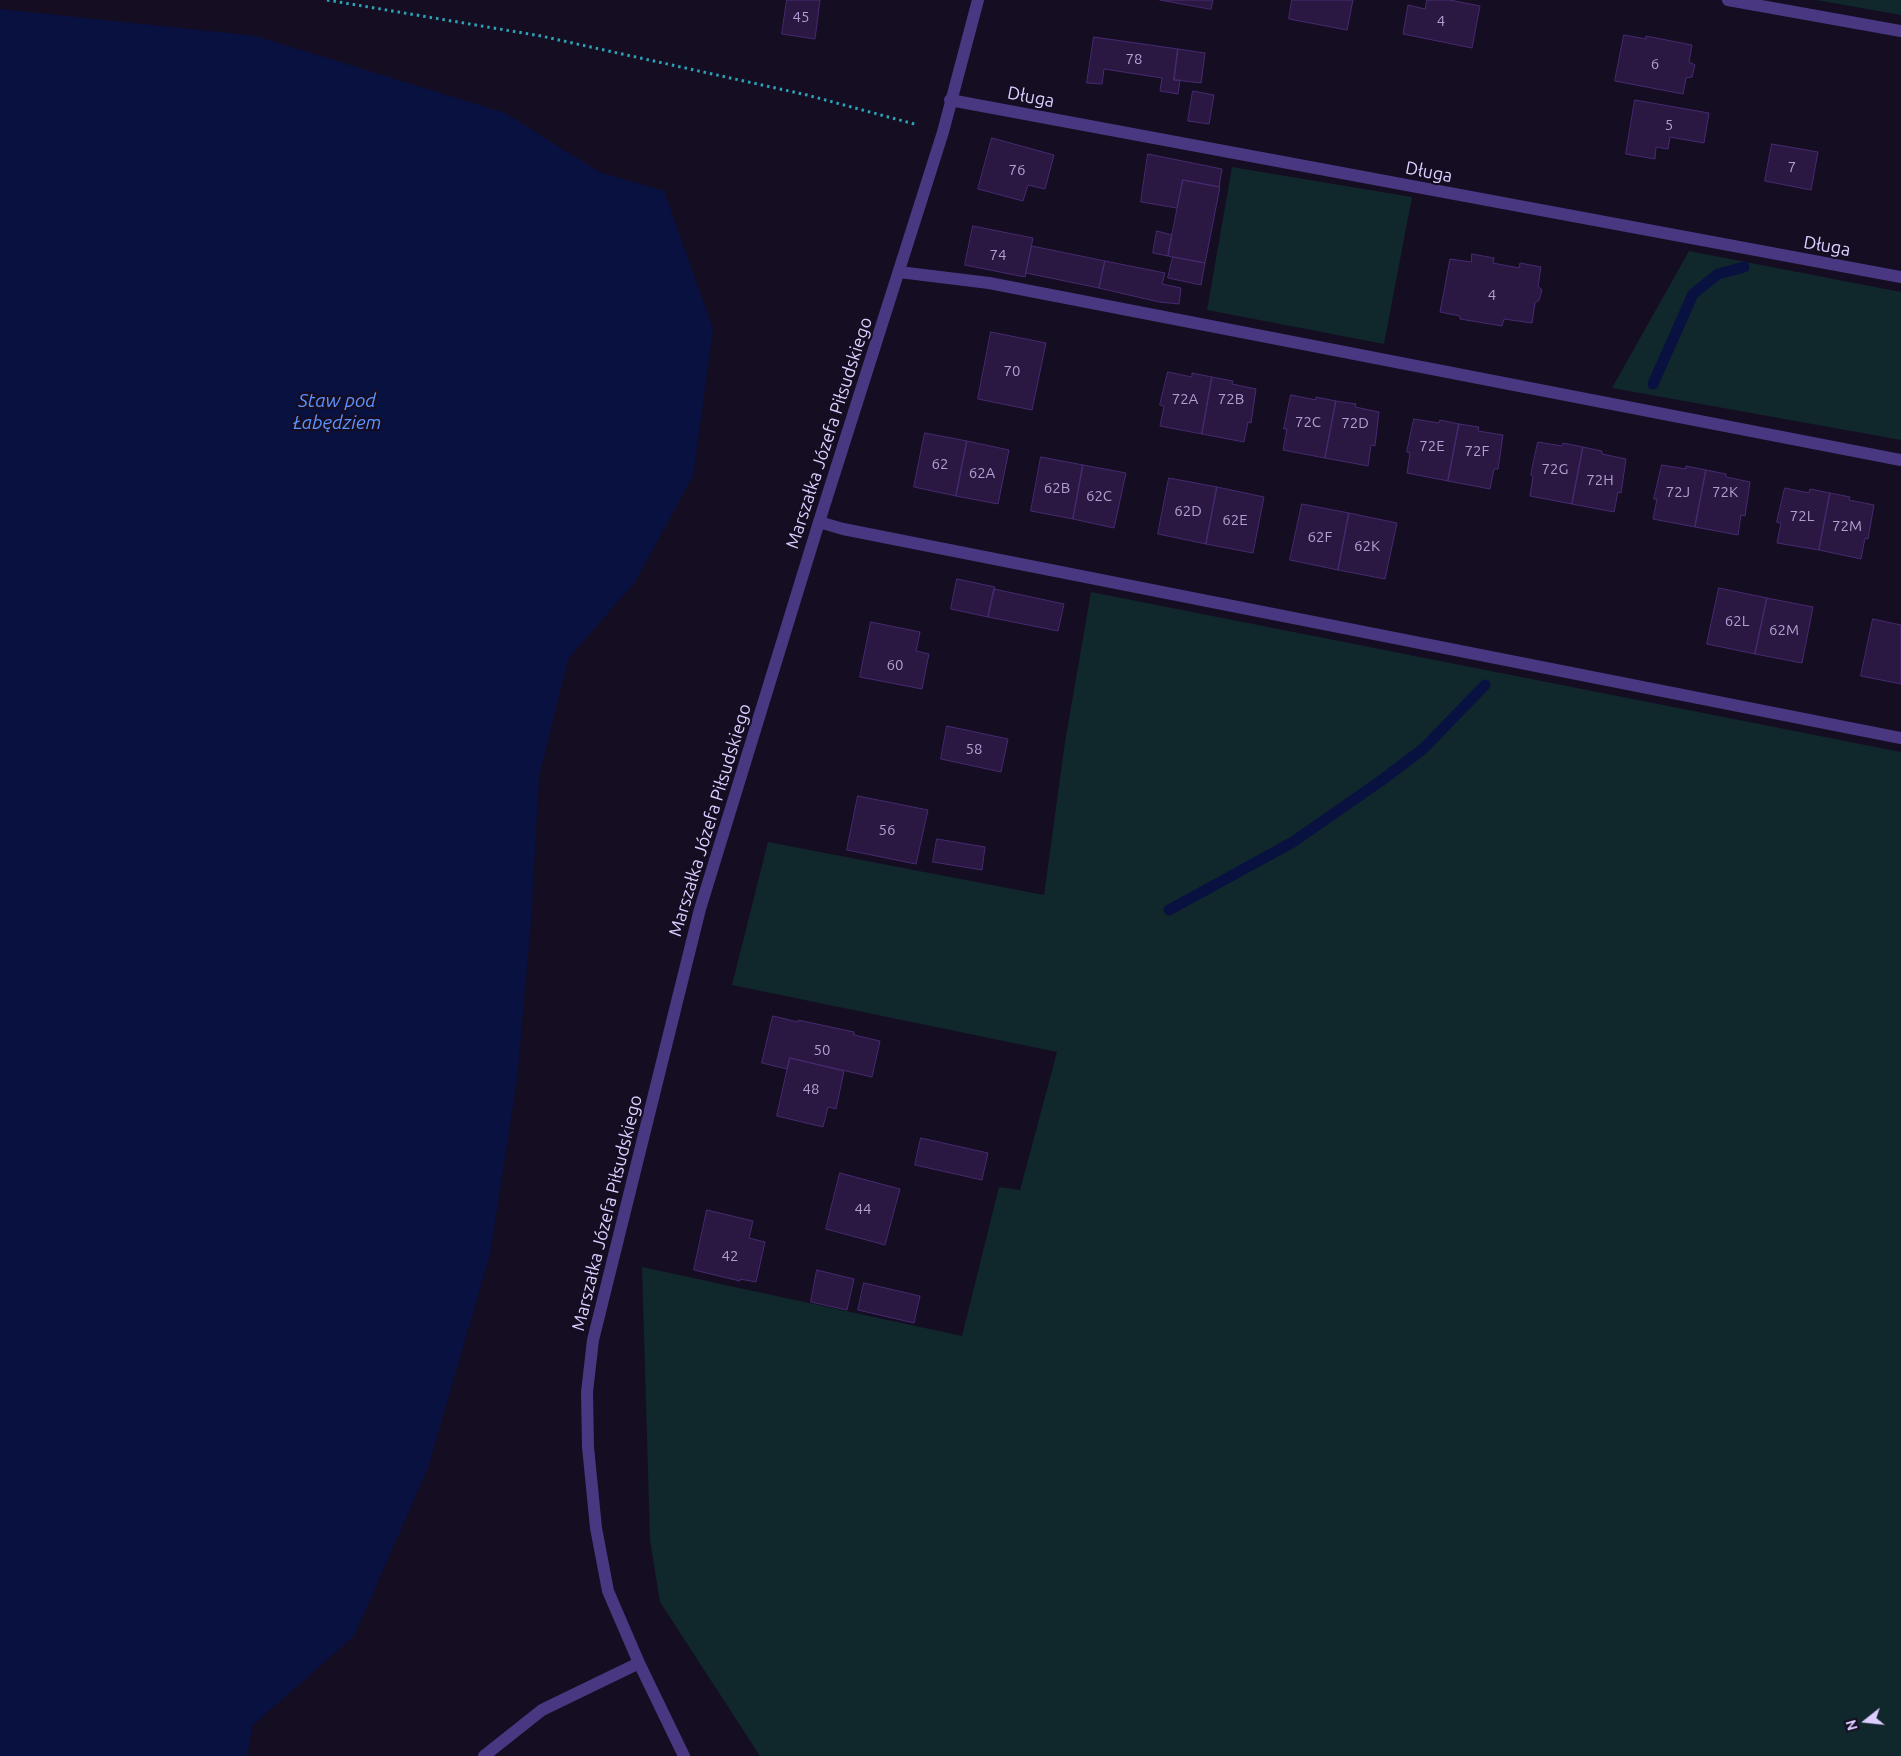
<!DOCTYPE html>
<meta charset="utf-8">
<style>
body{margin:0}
#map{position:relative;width:1901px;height:1756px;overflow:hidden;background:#150d22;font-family:Ubuntu,sans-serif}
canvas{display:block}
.north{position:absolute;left:1841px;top:1696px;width:50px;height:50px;-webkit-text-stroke:4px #150d22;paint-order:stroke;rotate:254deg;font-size:14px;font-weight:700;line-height:20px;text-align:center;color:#ddceff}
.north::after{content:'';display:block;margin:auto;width:18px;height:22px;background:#ddceff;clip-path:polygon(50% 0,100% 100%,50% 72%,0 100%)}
</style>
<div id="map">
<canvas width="1901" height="1756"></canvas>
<div class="north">N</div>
</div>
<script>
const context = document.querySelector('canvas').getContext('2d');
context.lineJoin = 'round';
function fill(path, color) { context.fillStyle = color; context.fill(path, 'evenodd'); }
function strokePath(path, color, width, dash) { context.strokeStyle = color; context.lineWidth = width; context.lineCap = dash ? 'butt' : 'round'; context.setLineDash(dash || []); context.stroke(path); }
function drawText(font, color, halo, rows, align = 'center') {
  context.font = font + ' Ubuntu,sans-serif'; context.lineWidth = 4.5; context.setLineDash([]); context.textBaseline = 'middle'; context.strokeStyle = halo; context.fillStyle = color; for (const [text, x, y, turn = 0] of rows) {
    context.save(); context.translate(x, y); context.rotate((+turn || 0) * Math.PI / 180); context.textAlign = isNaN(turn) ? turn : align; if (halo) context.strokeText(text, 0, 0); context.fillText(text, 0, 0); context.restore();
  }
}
fill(new Path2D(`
 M1816,0H1901V15Z
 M1232,167L1412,197L1384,344L1207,310Z
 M1689,251L1901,292V440L1612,388Z
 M1091,592L1901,752V1756H760L660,1602L650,1540L642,1267L962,1336L999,1187L1020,1190L1057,1052L732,985L768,842L1044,895L1065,742Z`), '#10272c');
fill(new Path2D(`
 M0,9L256,36L505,113L599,172L664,191L713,329L693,476L635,582L568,659L539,777L531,922L517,1080L490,1254L428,1468L354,1636L253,1725L247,1756H0Z`), '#081140');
strokePath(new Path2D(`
 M1653,384L1693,294L1718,274L1744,267
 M1169,910L1293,842L1382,780L1423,749L1485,685`), '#081140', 11);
const building = new Path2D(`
 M787,0H820L815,39L782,34Z
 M1160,0H1213L1211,9Z
 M1292,0H1353L1347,30L1289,19Z
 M1427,0H1450L1480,6L1472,48L1403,34L1408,5L1425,9Z
 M1624,35L1646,39V36L1692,45L1689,62L1695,65L1692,77L1686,78L1683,94L1615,81Z
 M1094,37L1178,49L1174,80H1180L1178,94L1160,91L1162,78L1104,69L1102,84L1087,83Z
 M1178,49L1205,53L1201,83L1174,80Z
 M1193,91L1214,95L1209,124L1188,121Z
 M1635,100L1709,113L1704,143L1670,137L1668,149L1656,147L1655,159L1626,154Z
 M992,138L1054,155L1045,189L1028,185L1023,201L978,189Z
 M1772,144L1818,152L1811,190L1765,181Z
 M1148,154L1222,169L1219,187L1183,180L1177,208L1141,202Z
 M1183,180L1220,187L1205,263L1168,256Z
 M973,226L1033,238L1025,277L965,265Z
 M1157,231L1172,235L1168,256L1153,253Z
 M1032,246L1105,261L1099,288L1026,273Z
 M1472,254L1494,258L1493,263L1519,268L1520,263L1541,267L1538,286L1542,290L1539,300L1535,303L1532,323L1504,319L1502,326L1460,319V316L1440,312L1450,259L1471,262Z
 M1173,257L1205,263L1201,285L1168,278Z
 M1105,261L1165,273L1162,284L1181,288L1179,304L1159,302L1099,288Z
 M991,332L1046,343L1032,410L978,399Z
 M1168,372L1192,377V373L1212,377L1202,434L1160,426L1164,406L1160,405Z
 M1212,377L1233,381L1232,384L1256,389L1251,423L1248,422L1244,442L1202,434Z
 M1291,395L1316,400V397L1336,401L1325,458L1283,450L1287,429H1284Z
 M1336,401L1356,404L1355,407L1379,412L1375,446L1371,445L1368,466L1325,458Z
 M1414,419L1439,423L1440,420L1459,424L1448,481L1407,473L1410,453L1407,452Z
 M1459,424L1479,427L1478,431L1503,435L1498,469H1494L1490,489L1448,481Z
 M925,433L967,441L956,496L914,487Z
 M967,441L1009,450L998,504L956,496Z
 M1538,442L1562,446L1563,443L1583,447L1572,504L1530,496L1533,476L1531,475Z
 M1583,447L1602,451V454L1626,459L1621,493L1618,492L1614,512L1572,504Z
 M1041,457L1083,465L1073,519L1031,511Z
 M1083,465L1126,473L1114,528L1073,519Z
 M1662,465L1686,469V466L1706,470L1695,527L1653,519L1657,499H1654Z
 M1706,470L1726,474V477L1750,482L1745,516L1741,515L1738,535L1695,527Z
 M1169,478L1217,487L1206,544L1158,534Z
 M1217,487L1264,497L1253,553L1206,544Z
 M1785,488L1809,493L1810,489L1830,493L1819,550L1777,543L1781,523L1777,522Z
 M1830,493L1850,497L1849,500L1874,505L1868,539L1865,538L1861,559L1819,550Z
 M1302,504L1349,513L1338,570L1290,560Z
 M1349,513L1397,523L1385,579L1338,570Z
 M957,579L995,587L988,617L951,609Z
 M1719,588L1767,598L1755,654L1707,644Z
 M994,589L1064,604L1058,631L988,617Z
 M1767,598L1813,607L1802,663L1755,654Z
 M1873,619L1901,625V684L1861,676Z
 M871,622L920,632L916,651L929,654L922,689L860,677Z
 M947,726L1008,739L1001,772L941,759Z
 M858,796L928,810L916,864L847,850Z
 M937,839L985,847L982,870L933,862Z
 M773,1016L798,1022V1020L854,1032V1035L880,1041L872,1077L790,1058L787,1069L762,1063Z
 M790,1058L844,1071L836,1109L828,1107L823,1127L777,1116Z
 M921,1138L988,1153L982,1180L915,1165Z
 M840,1173L900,1189L885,1245L826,1229Z
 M707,1210L753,1221L749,1238L765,1242L756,1282L740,1279V1281L694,1270Z
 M817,1270L854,1279L847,1310L811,1302Z
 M864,1283L920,1296L914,1323L858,1310Z`);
fill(building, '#2a1843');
strokePath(building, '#462a70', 1);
strokePath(new Path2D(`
 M327,0L541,36L807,95L918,125`), '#2ba2b6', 3, [2.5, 4]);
strokePath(new Path2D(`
 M1728,0L1901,31
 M950,100L1901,277
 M899,272L989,283L1901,460
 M819,522L843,529L1901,738
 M484,1756L542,1710L639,1663
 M684,1756L639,1663L608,1591L596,1528L588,1447L587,1392L593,1340L700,909L819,522L943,132L978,0`), '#493782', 12);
drawText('15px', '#b0a0d0', null, [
 ["45",801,17],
 ["4",1441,21],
 ["78",1134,59],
 ["6",1655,64],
 ["5",1669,125],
 ["7",1792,167],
 ["76",1017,170],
 ["74",998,255],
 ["4",1492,295],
 ["70",1012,371],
 ["72A",1185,399],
 ["72B",1231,399],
 ["72C",1308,422],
 ["72D",1355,423],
 ["72E",1432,446],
 ["72F",1477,451],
 ["62",940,464],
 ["72G",1555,469],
 ["62A",982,473],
 ["72H",1600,480],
 ["62B",1057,488],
 ["72J",1678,492],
 ["72K",1725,492],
 ["62C",1099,496],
 ["62D",1188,511],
 ["72L",1802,516],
 ["62E",1235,520],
 ["72M",1847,526],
 ["62F",1320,537],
 ["62K",1367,546],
 ["62L",1737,621],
 ["62M",1784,630],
 ["60",895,665],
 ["58",974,749],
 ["56",887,830],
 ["50",822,1050],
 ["48",811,1089],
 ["44",863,1209],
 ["42",730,1256]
]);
drawText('18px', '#ddceff', '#150d22', [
 ["Długa",1031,97,11],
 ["Długa",1429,172,11],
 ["Długa",1827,246,10],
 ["Marszałka Józefa Piłsudskiego",829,433,-72],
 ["Marszałka Józefa Piłsudskiego",710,820,-73],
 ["Marszałka Józefa Piłsudskiego",607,1213,-76]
]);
drawText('italic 19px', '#5c92ff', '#150d22', [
 ["Staw pod",337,401],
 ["Łabędziem",337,423]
]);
</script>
